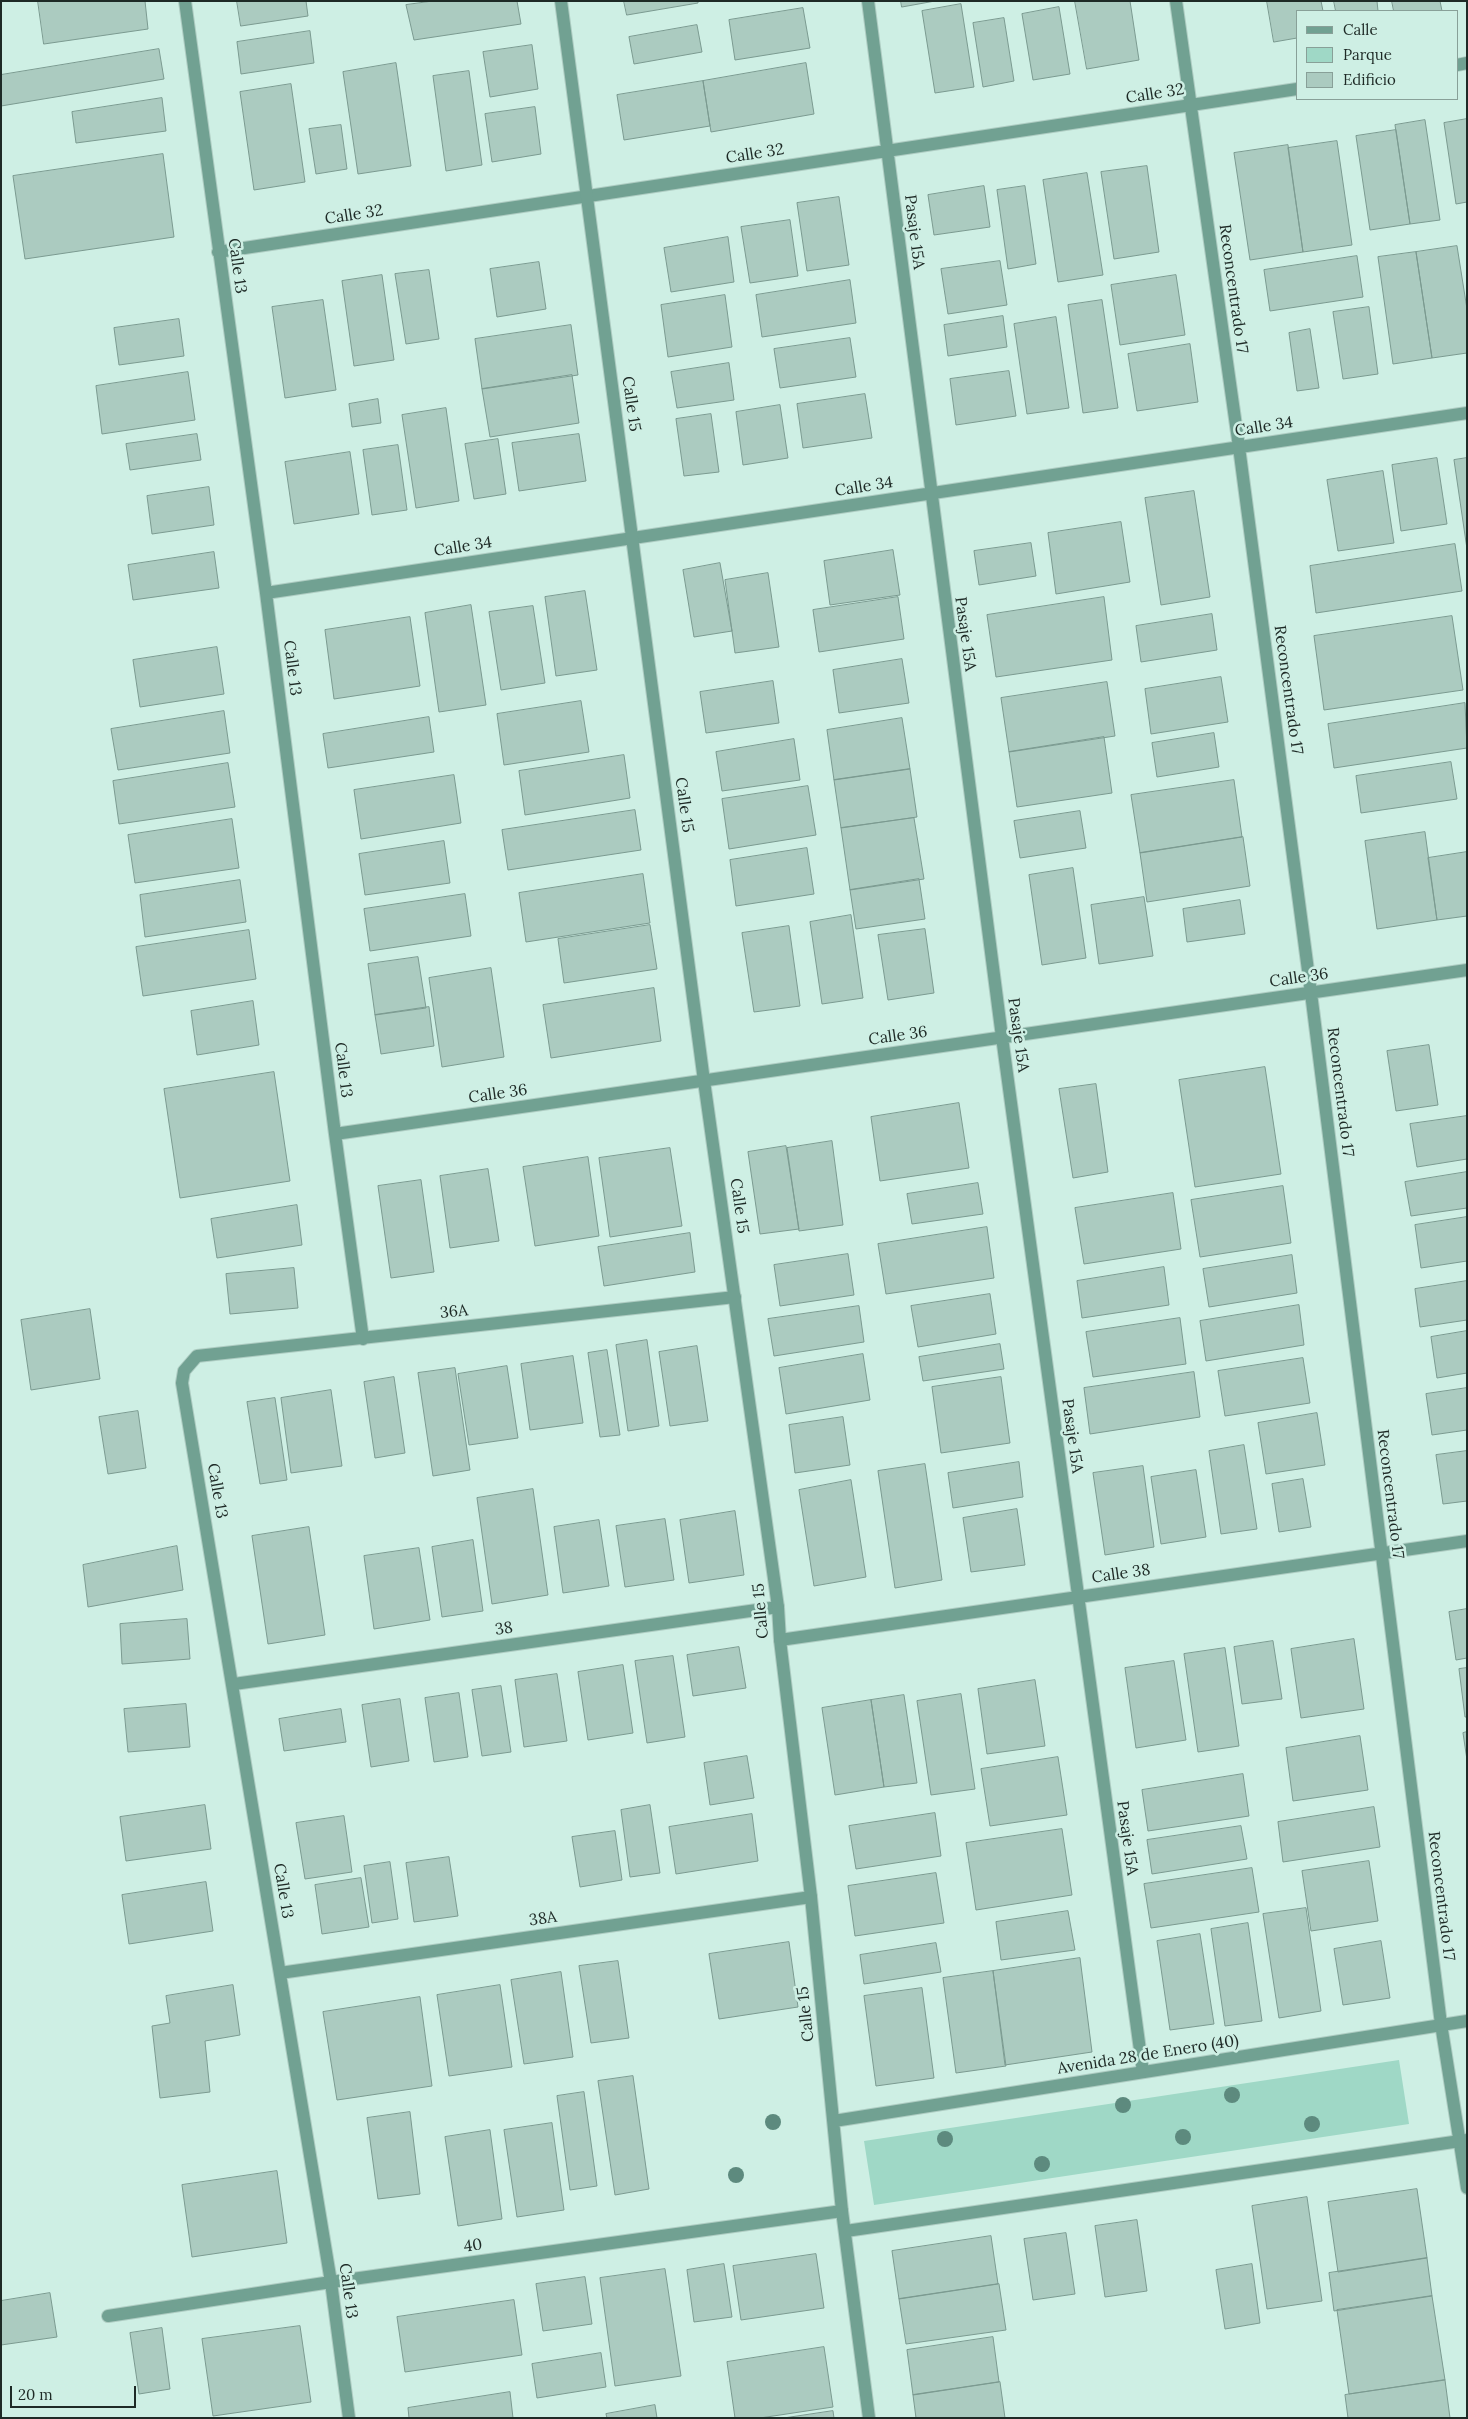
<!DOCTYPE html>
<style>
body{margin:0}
#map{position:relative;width:1468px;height:2419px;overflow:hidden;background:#ceefe4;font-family:Lora,serif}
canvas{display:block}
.frame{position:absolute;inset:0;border:2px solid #1e2a26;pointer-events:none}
.legend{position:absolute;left:1296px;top:10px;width:162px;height:90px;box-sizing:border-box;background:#ceefe4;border:1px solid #88a098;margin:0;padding:6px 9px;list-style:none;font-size:15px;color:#1e2a26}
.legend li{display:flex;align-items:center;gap:10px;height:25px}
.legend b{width:25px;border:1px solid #88a098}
.scale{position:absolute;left:10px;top:2386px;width:126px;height:22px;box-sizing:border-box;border:2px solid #1e2a26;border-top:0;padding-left:6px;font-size:15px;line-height:18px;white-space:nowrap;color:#1e2a26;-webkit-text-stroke:4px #ceefe4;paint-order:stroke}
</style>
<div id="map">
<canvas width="1468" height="2419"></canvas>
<div class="frame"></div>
<ul class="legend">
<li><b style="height:6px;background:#71a192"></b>Calle</li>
<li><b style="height:14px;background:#9fd8c6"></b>Parque</li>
<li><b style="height:14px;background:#abcbc0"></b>Edificio</li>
</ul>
<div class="scale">20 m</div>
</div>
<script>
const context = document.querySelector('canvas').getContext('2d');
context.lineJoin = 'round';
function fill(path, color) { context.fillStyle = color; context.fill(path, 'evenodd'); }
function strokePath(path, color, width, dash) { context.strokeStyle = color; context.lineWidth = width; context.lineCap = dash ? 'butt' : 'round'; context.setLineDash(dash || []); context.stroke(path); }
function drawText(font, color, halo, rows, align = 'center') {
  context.font = font + ' Lora,serif'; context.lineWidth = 5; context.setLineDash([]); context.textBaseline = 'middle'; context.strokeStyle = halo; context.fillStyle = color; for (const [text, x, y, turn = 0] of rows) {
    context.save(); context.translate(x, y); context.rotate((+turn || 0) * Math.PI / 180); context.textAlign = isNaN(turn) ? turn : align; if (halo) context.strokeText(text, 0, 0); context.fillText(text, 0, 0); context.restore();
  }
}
fill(new Path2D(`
 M1399,2060L1409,2124L874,2205L864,2141Z`), '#9fd8c6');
const building = new Path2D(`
 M38,1H145L148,29L44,44Z
 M237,1H306L308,16L241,26Z
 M433,1H517L521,24L414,40L406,5Z
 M624,1H698V3L627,15Z
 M901,1H935L902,7Z
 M1075,1H1130L1139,60L1087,69Z
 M1267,1H1321L1323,11H1297V38L1274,42Z
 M1334,1H1377L1378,11H1336Z
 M1392,1H1440L1442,11H1394Z
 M961,4L974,87L935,93L922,11Z
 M1059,7L1070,74L1033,80L1022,14Z
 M803,8L810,48L735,60L729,20Z
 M1004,18L1014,81L983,87L973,23Z
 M697,25L702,52L634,64L629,37Z
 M310,31L314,63L241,74L237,42Z
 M532,45L538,89L490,97L483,52Z
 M159,49L164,79L1,106V75Z
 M396,63L411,166L358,174L343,72Z
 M806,63L814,114L711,132L703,81Z
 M469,71L482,165L446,171L433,76Z
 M703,81L710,126L624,140L617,95Z
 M291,84L305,182L254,190L240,92Z
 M162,98L166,131L76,143L72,112Z
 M535,107L541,154L492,162L485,114Z
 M1467,119V202L1456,204L1444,123Z
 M1425,120L1440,220L1410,224L1395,125Z
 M341,125L347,169L316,174L309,129Z
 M1396,130L1410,224L1370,230L1356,136Z
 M1337,141L1352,245L1303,252L1288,148Z
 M1288,145L1303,252L1250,260L1234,153Z
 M163,154L174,237L25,259L13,176Z
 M1147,166L1159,252L1114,259L1101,172Z
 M1087,173L1103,275L1058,282L1043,180Z
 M984,186L990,227L934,235L928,195Z
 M1025,186L1036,264L1008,269L997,190Z
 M839,197L849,265L807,271L797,203Z
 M790,220L798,276L750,283L741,227Z
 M728,237L734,282L671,292L664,248Z
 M1457,246L1467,309V353L1432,358L1416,252Z
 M1416,252L1432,358L1393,364L1378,257Z
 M1357,256L1363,297L1270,311L1264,270Z
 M1000,261L1007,305L948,314L941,269Z
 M539,262L546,309L497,317L490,269Z
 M429,270L439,339L406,344L395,274Z
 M382,275L394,360L354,366L342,281Z
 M1176,275L1185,335L1120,345L1111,285Z
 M850,280L856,323L762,337L756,295Z
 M725,295L732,347L668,357L661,305Z
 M323,300L336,390L285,398L272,307Z
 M1102,300L1118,408L1083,413L1068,305Z
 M1369,307L1378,374L1343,379L1333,312Z
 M1003,316L1007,347L948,356L944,325Z
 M1056,317L1069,408L1027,414L1014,324Z
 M179,319L184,356L119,365L114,328Z
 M571,325L578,375L482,389L475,339Z
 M1310,329L1319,388L1297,391L1289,333Z
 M850,338L856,377L780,388L774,349Z
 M1190,344L1198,402L1137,411L1128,354Z
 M729,363L734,400L677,408L671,372Z
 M1009,371L1016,416L956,425L950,379Z
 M188,372L195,420L102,434L96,386Z
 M572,375L579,423L490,437L482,389Z
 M865,394L872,438L803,448L797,404Z
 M378,399L381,423L352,427L349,404Z
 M780,405L788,458L743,465L736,412Z
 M446,408L459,501L416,508L402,415Z
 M711,414L719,472L684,476L676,419Z
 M197,434L201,460L130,470L126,444Z
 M579,434L586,481L519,491L512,443Z
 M498,439L506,494L474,499L465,444Z
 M398,445L407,510L372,515L363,450Z
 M350,452L359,514L294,524L285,462Z
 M1437,458L1447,524L1401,531L1392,465Z
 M1467,458V549L1454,460Z
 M1383,471L1394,543L1338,551L1327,480Z
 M209,487L214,525L152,534L147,496Z
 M1194,491L1210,597L1161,605L1145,498Z
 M1121,522L1130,582L1056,594L1048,533Z
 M1031,543L1036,576L979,585L974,551Z
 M1455,544L1462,591L1316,613L1310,566Z
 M893,550L900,595L830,605L824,561Z
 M214,552L219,588L133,600L128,565Z
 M720,563L732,631L694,637L683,570Z
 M768,573L779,647L735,653L725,580Z
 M585,591L597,670L556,676L545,597Z
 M898,597L904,639L819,652L813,610Z
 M1104,597L1112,660L996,677L987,615Z
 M471,605L486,705L439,712L425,613Z
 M533,606L545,683L501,690L489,612Z
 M1212,614L1217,650L1141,662L1136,626Z
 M1452,616L1463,690L1324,710L1314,636Z
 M410,617L420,686L334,699L325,630Z
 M217,647L224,694L140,707L133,660Z
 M902,659L909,703L839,713L833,670Z
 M1221,677L1228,722L1151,734L1145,689Z
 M773,681L779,723L706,733L700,692Z
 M1107,682L1115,736L1009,752L1001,698Z
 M581,701L589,752L504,765L497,714Z
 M1465,703L1467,748L1334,768L1328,724Z
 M224,711L230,753L118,770L111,729Z
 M429,717L434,752L328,768L323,734Z
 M902,718L910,769L834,780L827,730Z
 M1214,733L1219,767L1157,777L1152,743Z
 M1104,737L1112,793L1017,807L1009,752Z
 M794,739L800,780L722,791L716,752Z
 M624,755L630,798L525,815L519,771Z
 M1451,762L1457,799L1361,813L1356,776Z
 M228,763L235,807L119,824L113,781Z
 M910,769L917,817L841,828L834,780Z
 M454,775L461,823L361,839L354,790Z
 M1234,780L1242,837L1140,853L1131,795Z
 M808,786L816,835L729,849L722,799Z
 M635,810L641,850L508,870L502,830Z
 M1080,811L1086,848L1020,858L1014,821Z
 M914,818L924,879L850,890L841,828Z
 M232,819L239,868L135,883L128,835Z
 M1425,832L1437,920L1377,929L1365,841Z
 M1243,837L1250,886L1147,902L1140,853Z
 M444,841L450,883L365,895L359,854Z
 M807,848L814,894L736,906L730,860Z
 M1467,852V916L1437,920L1428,858Z
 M1073,868L1086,958L1042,965L1029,875Z
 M643,874L650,923L526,942L519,893Z
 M919,879L925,919L856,929L850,890Z
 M240,880L246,922L145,937L140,895Z
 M465,894L471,936L370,951L364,909Z
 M1144,897L1153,956L1099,964L1091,905Z
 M1240,900L1245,934L1187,942L1183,909Z
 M851,915L863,998L822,1004L810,922Z
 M650,925L657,969L564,983L558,939Z
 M789,926L800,1006L754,1012L742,933Z
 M925,929L934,993L888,1000L878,935Z
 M249,930L256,979L143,996L136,947Z
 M418,957L426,1008L375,1015L368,964Z
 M491,968L504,1057L442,1067L429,978Z
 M654,988L661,1041L551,1058L543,1005Z
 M253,1001L259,1045L197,1055L191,1011Z
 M429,1007L434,1046L381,1054L375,1015Z
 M1429,1045L1438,1105L1396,1111L1387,1051Z
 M1265,1067L1281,1174L1195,1187L1179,1080Z
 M274,1072L290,1181L180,1198L164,1089Z
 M1096,1084L1108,1172L1073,1178L1059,1089Z
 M959,1103L969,1168L880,1181L871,1117Z
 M1467,1116V1159L1417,1167L1410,1124Z
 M832,1141L843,1225L799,1231L787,1148Z
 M786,1146L799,1229L760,1234L748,1152Z
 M670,1148L682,1226L610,1237L599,1158Z
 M588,1157L599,1236L535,1246L523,1167Z
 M488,1169L499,1241L450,1248L440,1176Z
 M1467,1172V1208L1411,1216L1405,1182Z
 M421,1180L434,1272L391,1278L378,1186Z
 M978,1183L983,1214L912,1224L907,1194Z
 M1283,1186L1291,1243L1200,1257L1191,1200Z
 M1173,1193L1181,1249L1084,1264L1075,1208Z
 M297,1205L302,1245L217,1258L211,1219Z
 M1467,1217V1261L1421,1268L1415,1225Z
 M987,1227L994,1278L886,1294L878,1244Z
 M690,1233L695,1272L604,1286L598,1247Z
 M848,1254L854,1295L780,1306L774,1265Z
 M1292,1255L1297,1293L1209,1307L1203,1269Z
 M1164,1267L1169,1305L1082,1318L1077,1281Z
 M294,1268L298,1308L230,1314L226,1274Z
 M1467,1281V1320L1420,1327L1415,1289Z
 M990,1294L996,1334L918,1347L911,1306Z
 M1299,1305L1304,1345L1206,1361L1200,1321Z
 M859,1306L864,1342L774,1356L768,1319Z
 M90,1309L100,1379L31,1390L21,1320Z
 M1180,1318L1186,1364L1093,1377L1086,1332Z
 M1467,1331V1373L1437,1378L1431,1337Z
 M647,1340L659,1426L628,1431L616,1345Z
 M1000,1344L1004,1369L923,1381L919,1357Z
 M697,1346L708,1421L670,1426L659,1352Z
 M607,1350L620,1435L600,1437L588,1353Z
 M863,1354L870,1400L786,1414L779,1368Z
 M573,1356L583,1423L530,1430L521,1364Z
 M1303,1358L1310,1403L1225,1416L1218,1371Z
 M507,1366L518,1438L469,1445L458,1374Z
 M455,1368L470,1470L433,1476L418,1373Z
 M1194,1372L1200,1417L1090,1434L1084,1388Z
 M394,1377L405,1453L375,1458L364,1382Z
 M1001,1377L1010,1443L941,1453L932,1387Z
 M1467,1388V1430L1432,1435L1426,1394Z
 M331,1390L342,1466L291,1473L281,1398Z
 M275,1398L287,1480L260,1484L247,1402Z
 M138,1411L146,1468L108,1474L99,1417Z
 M1317,1413L1325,1465L1266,1474L1258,1423Z
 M843,1417L850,1465L795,1473L789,1425Z
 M1244,1445L1257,1529L1221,1534L1209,1451Z
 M1467,1451V1501L1443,1504L1436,1455Z
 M1019,1462L1023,1497L953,1508L948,1473Z
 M925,1464L942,1580L895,1588L878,1471Z
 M1143,1466L1154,1547L1105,1555L1093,1473Z
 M1196,1470L1206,1537L1161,1544L1151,1477Z
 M1303,1479L1311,1527L1279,1532L1272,1484Z
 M851,1480L866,1577L814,1586L799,1490Z
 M533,1489L548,1595L492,1604L477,1498Z
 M1017,1509L1025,1565L971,1572L963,1518Z
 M735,1511L744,1575L689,1583L680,1520Z
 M665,1519L674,1580L625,1587L616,1526Z
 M599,1520L609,1586L563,1593L554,1527Z
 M309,1527L325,1635L268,1644L252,1536Z
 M473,1540L483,1611L442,1617L432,1547Z
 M177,1546L183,1590L88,1607L83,1565Z
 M419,1548L430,1620L374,1629L364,1556Z
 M1467,1609V1658L1456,1660L1449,1612Z
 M187,1619L190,1659L122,1664L120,1624Z
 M1354,1639L1364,1709L1301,1718L1291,1649Z
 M1273,1641L1282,1699L1242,1704L1234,1647Z
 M739,1647L746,1688L693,1696L687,1655Z
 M1225,1648L1239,1746L1198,1752L1184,1654Z
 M673,1656L685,1737L647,1743L635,1661Z
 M1174,1661L1186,1740L1136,1748L1125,1668Z
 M623,1665L633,1733L588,1740L578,1672Z
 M1467,1668V1717H1465L1459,1669Z
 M557,1674L567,1741L524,1747L515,1680Z
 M1035,1680L1045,1746L987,1754L978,1689Z
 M501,1686L511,1752L482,1756L472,1690Z
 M459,1693L468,1757L434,1762L425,1698Z
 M961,1694L975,1789L931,1795L917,1701Z
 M904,1695L917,1783L884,1787L871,1700Z
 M400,1699L409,1761L371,1767L362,1705Z
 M871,1700L884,1787L835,1795L822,1708Z
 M186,1704L190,1747L128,1752L124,1709Z
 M341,1709L346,1742L284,1751L279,1719Z
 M1467,1732V1760L1463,1733Z
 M1360,1736L1368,1790L1293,1801L1286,1748Z
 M747,1756L754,1798L710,1805L704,1763Z
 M1058,1757L1067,1815L990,1826L981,1769Z
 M1243,1774L1249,1816L1148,1831L1142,1790Z
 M205,1805L211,1849L126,1861L120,1817Z
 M650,1805L660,1873L630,1877L621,1810Z
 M1374,1807L1380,1847L1283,1862L1278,1822Z
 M935,1813L941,1856L856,1869L849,1826Z
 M752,1814L758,1861L676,1874L669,1827Z
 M344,1816L352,1872L305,1879L296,1823Z
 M1241,1826L1247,1859L1152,1874L1147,1840Z
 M1062,1829L1072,1895L976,1910L966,1843Z
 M615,1831L622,1880L580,1887L572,1837Z
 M449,1857L458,1916L414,1922L406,1863Z
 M1369,1861L1378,1921L1311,1931L1302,1871Z
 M390,1862L398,1919L372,1923L364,1866Z
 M1252,1868L1259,1912L1151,1928L1144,1884Z
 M936,1873L944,1923L855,1936L848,1886Z
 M361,1878L369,1927L322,1934L315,1885Z
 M206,1882L213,1931L129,1944L122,1895Z
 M1306,1908L1321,2011L1279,2018L1263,1914Z
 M1068,1911L1075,1950L1001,1960L996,1922Z
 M1248,1923L1262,2021L1225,2026L1211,1929Z
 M1200,1934L1214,2024L1170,2030L1157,1941Z
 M1381,1941L1390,1998L1343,2005L1334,1949Z
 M789,1942L798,2007L719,2019L709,1954Z
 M936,1943L941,1972L864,1984L860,1955Z
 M1080,1958L1092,2052L1005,2065L993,1971Z
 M618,1961L629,2038L591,2043L579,1966Z
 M993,1971L1006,2066L956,2073L943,1978Z
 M561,1972L573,2057L524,2064L511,1980Z
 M233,1985L240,2035L205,2041L210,2092L160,2098L152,2026L170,2023L166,1996Z
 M500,1985L512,2067L449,2076L437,1995Z
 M922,1988L934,2078L876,2086L864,1996Z
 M420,1997L432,2086L337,2100L323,2012Z
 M633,2076L649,2189L615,2195L598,2081Z
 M584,2092L597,2186L570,2190L557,2096Z
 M410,2112L420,2194L378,2199L367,2118Z
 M552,2123L564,2210L517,2217L504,2130Z
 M490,2130L502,2219L458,2226L445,2137Z
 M277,2171L287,2243L192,2257L182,2185Z
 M1417,2189L1427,2258L1338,2272L1328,2202Z
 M1307,2197L1322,2301L1267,2309L1252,2206Z
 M1137,2220L1147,2291L1105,2297L1095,2226Z
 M1066,2233L1075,2294L1033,2300L1024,2239Z
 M991,2236L998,2284L899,2299L892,2251Z
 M816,2254L824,2308L741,2320L733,2266Z
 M1427,2258L1432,2296L1334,2311L1329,2273Z
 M724,2264L732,2317L694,2322L687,2270Z
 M1252,2264L1260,2323L1225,2329L1216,2270Z
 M665,2269L681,2376L615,2386L600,2278Z
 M585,2277L592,2324L543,2331L536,2284Z
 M999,2284L1006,2330L906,2344L899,2299Z
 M50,2293L57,2337L1,2345V2301Z
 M1432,2296L1445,2380L1349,2394L1337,2310Z
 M514,2300L522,2355L405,2372L397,2317Z
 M300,2326L311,2402L213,2416L202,2339Z
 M162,2328L170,2389L139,2394L130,2333Z
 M993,2337L999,2382L913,2395L907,2350Z
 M824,2347L833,2407L760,2418H735L727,2362Z
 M601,2353L606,2387L537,2398L532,2364Z
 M1445,2380L1450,2418H1348L1345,2395Z
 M1000,2382L1005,2418H916L913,2395Z
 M510,2392L513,2418H409L408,2408Z
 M655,2405L657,2418H607L606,2414Z
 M833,2411L834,2418H784Z`);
fill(building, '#abcbc0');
strokePath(building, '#7b9a90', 1);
const minor = new Path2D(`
 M185,1L266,593L335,1134L363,1339
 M868,1L1002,1037L1143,2072
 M1176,1L1239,447L1311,993L1441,2024L1467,2188
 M1457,65L1467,63
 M218,252L1297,89
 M266,593L1467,413
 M335,1134L1467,970
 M780,1640L1467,1541
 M234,1684L778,1607
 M280,1973L811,1897
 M108,2316L331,2282L842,2211
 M349,2418L331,2282L182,1383L184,1371L197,1356L735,1297`);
const tertiary = new Path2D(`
 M561,1L704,1081L778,1607L780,1640L811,1897L842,2211L869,2418
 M834,2121L1467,2021
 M846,2231L1467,2140`);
strokePath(minor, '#aeccc2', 14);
strokePath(tertiary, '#aeccc2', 14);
strokePath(minor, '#71a192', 12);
strokePath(tertiary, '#71a192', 12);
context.fillStyle = '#5d8a7e';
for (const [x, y] of [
 [1232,2095],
 [1123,2105],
 [773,2122],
 [1312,2124],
 [1183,2137],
 [945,2139],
 [1042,2164],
 [736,2175]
]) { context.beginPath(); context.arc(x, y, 8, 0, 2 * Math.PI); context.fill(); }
drawText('16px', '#1e2a26', '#ceefe4', [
 ["Calle 32",1155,94,-9],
 ["Calle 32",755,154,-9],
 ["Calle 32",354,215,-9],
 ["Pasaje 15A",914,232,83],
 ["Calle 13",237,266,82],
 ["Reconcentrado 17",1233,289,82],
 ["Calle 15",631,404,82],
 ["Calle 34",1264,427,-9],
 ["Calle 34",864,487,-9],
 ["Calle 34",463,547,-9],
 ["Pasaje 15A",965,634,82],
 ["Calle 13",292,668,83],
 ["Reconcentrado 17",1288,690,82],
 ["Calle 15",684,805,82],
 ["Calle 36",1299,978,-8],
 ["Pasaje 15A",1018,1035,82],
 ["Calle 36",898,1036,-8],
 ["Calle 13",343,1070,83],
 ["Reconcentrado 17",1340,1092,83],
 ["Calle 36",498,1094,-8],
 ["Calle 15",739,1206,82],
 ["36A",454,1312,-6],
 ["Pasaje 15A",1072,1436,82],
 ["Calle 13",217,1491,80],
 ["Reconcentrado 17",1390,1494,83],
 ["Calle 38",1121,1574,-8],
 ["Calle 15",761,1611,-95],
 ["38",504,1629,-8],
 ["Pasaje 15A",1127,1838,82],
 ["Calle 13",283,1891,81],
 ["Reconcentrado 17",1441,1896,83],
 ["38A",543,1919,-8],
 ["Calle 15",806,2014,-96],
 ["Avenida 28 de Enero (40)",1148,2055,-9],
 ["40",473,2246,-8],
 ["Calle 13",348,2291,82]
]);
</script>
